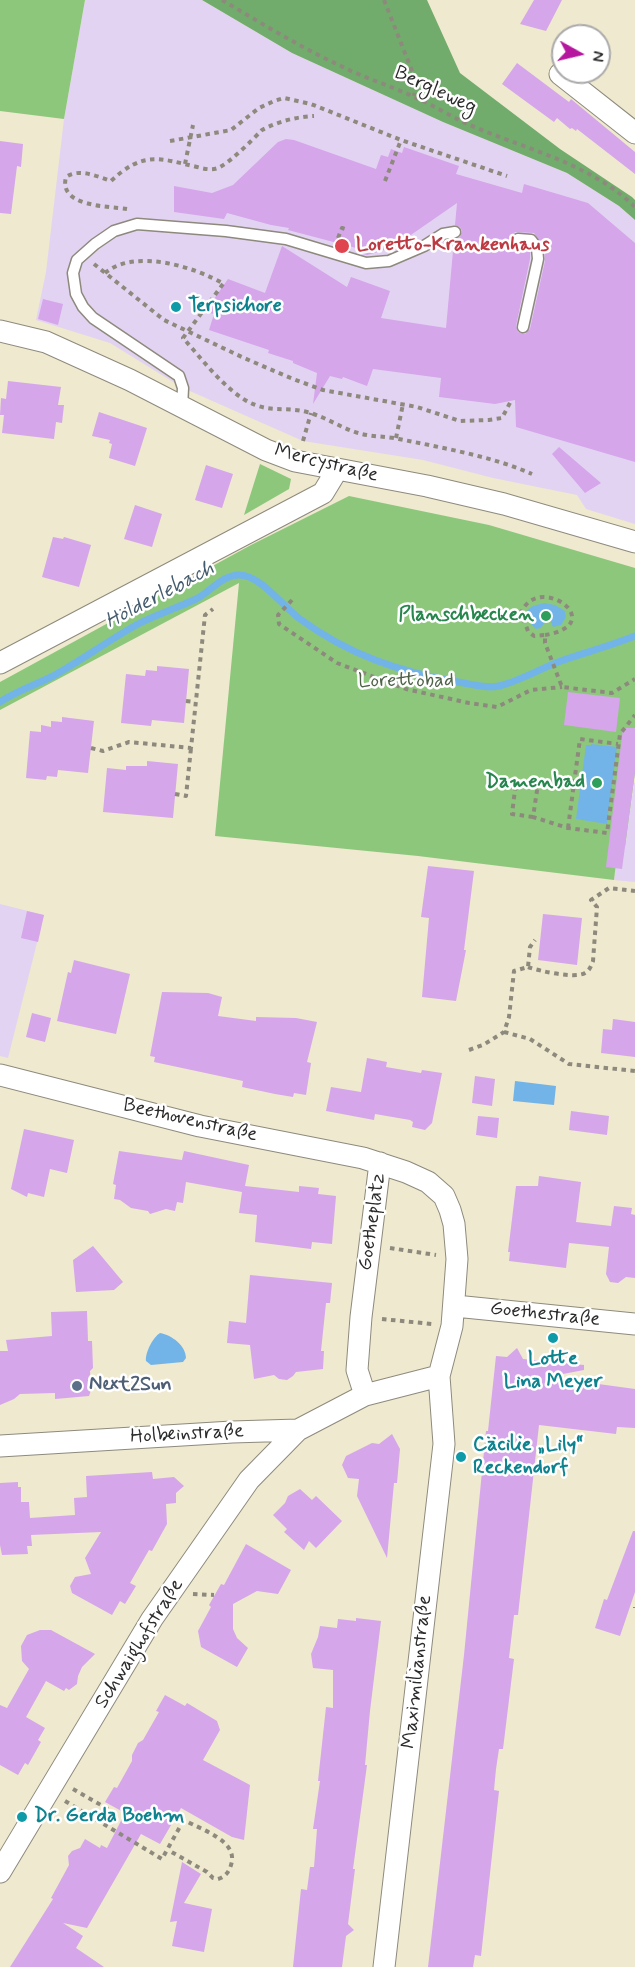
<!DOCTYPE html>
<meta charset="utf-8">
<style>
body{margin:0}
#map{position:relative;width:635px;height:1967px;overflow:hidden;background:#efe9cf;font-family:Mynerve,sans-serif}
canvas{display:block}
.north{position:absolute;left:551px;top:24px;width:60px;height:60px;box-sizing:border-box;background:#fff;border:2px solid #aaa;border-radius:50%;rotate:98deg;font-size:16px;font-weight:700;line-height:24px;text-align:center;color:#2b2b2b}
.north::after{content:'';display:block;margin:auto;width:21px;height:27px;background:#b5179e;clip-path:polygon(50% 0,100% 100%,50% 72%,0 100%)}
</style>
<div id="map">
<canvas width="635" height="1967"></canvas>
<div class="north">N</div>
</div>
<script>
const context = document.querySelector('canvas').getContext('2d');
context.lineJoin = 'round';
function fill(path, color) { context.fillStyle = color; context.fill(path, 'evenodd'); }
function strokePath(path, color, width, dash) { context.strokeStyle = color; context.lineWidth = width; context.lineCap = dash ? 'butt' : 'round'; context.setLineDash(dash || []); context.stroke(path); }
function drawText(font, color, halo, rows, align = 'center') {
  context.font = font + ' Mynerve,sans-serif'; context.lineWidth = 5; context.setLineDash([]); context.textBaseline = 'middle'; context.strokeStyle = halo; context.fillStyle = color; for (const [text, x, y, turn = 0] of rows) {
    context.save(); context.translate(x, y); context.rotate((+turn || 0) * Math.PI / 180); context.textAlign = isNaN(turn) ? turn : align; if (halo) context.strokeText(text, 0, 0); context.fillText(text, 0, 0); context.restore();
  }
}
fill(new Path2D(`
 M85,0H202L292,53L443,122L567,173L619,206L635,220V524L586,509L577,495L493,478L423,460L303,441L183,388L110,343L36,320L46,272L64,119Z
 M634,783H635V882L614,880L618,846L625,847Z
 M0,904L44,915L8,1058L0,1056Z`), '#e3d3f2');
fill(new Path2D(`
 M0,0H85L64,119L0,111Z
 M260,464L291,479L289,489L244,515Z
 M349,496L489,525L635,568V772L625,847H618L614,880L418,856L215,836L239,583L0,710V682L251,545Z`), '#8dc77c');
fill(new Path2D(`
 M202,0H427L460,73L560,149L632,197L635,200V220L619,206L567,173L443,122L292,53Z`), '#72ac6c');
fill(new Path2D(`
 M544,603L555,605L565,611L566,617L561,625L553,627L550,620L547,619L541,628L536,629C531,626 526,616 527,610L533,606Z
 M591,744L617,747L607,824L576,819L586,745H591Z
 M515,1081L556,1086L554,1105L513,1101Z
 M160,1333C172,1335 186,1346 186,1358L183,1362L151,1365L146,1361C145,1353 153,1337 160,1333Z`), '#72b4e7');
strokePath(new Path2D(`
 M0,702C17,691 35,685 53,676C82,660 109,640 138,624C157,614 177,608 196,599C210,592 222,575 239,575C261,575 283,607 300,619C349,655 400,672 458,682C471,684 486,689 499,686C519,681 538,670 558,662C583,653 610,646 635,636`), '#72b4e7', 7);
fill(new Path2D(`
 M534,0H562L546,31L520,24Z
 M517,63L569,102L571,99L635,152V174L577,129L576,131L572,128L570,129L557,118L554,122L502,84Z
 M286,139L294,140L376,169L381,155L388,157L391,149L402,153L404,147L459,166L456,174L522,193L524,184L588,203L635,243V462L516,427L515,400L495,404L439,397L441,378L373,369L367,386L343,377L342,379L330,376L313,404L317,373L293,363V361L268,353L269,350L209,330L214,314L205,312L228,279L265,293L282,246L347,287L351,277L390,291L381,318L446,328L454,240L460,237L462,231L460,227L455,225L457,203L392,248L367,255L359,253L360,249L288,230L289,228L271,225L227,213L224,219L174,212V186L212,193L233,185L278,142ZM515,232L534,233L544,247L545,261L530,329L525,334L518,332L516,326L530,259V251L527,247L517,246L512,243V235Z
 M0,141L23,144L21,167L17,166L11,214L0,213Z
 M43,299L63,304L58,325L38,319Z
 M8,381L61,387L58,405H64L62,423L56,422L54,439L2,433L4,415H0L1,398L6,399Z
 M99,412L147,428L135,466L109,458L112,444L109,443L110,440L92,436Z
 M559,447L601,483L585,493L552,454Z
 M206,465L233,474L222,508L195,500Z
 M135,505L162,514L152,547L124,539Z
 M53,537L63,539L64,537L91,545L79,587L42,577Z
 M157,666L189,669L184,723L152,720L151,726L121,723L126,674L145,676L146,670L157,671Z
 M568,692L620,698L616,732L564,725Z
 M62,717L94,721L88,773L58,770L57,777L47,776L46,780L26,778L30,731L41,732V725L51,727V721L62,722Z
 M623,728H635V772L622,869L606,867Z
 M147,761L178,764L173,818L103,812L107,768L126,770V766H147Z
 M428,866L474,871L464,950H466L456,1001L422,997L429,918L421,917Z
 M27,911L44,915L38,942L21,938Z
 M543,914L582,918L577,965L538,960Z
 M74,960L130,974L116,1034L57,1021L68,972L71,973Z
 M162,992L208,993L222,997L218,1016L256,1021V1017L296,1018L317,1022L307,1062L311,1063L306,1095L294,1093L293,1097L275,1094L242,1087L243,1081L154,1062L155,1057L150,1056Z
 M32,1013L51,1018L45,1042L26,1037Z
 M613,1019L635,1022V1057L601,1053L603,1029L612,1030Z
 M367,1058L387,1062L386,1067L421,1073L422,1070L442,1073L432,1123L425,1130L412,1127L413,1122L410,1120L375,1114L374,1120L326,1111L331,1087L361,1092Z
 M475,1076L495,1079L492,1106L472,1103Z
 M571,1111L609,1116L607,1135L569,1130Z
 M478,1116L499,1118L497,1138L476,1135Z
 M24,1129L74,1140L67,1173L50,1169L44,1197L28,1193L27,1197L11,1189Z
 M119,1151L182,1160L184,1151L249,1165L245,1186L299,1192V1186L319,1188L318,1194L336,1196L332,1244L312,1242L311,1249L255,1242L257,1215L239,1213L242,1192L186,1182L183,1203L177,1202L175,1211L166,1209L150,1214L148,1211L131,1208L120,1200L114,1199L116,1185L113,1184Z
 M539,1176L581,1182L576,1222L611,1226L614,1206L632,1208L631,1214L635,1215V1278L626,1277L618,1283L610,1282L606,1274L609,1247L569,1243L566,1268L509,1261L510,1252H508L516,1186H538Z
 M93,1246L123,1282L114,1290L76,1292L73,1260Z
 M250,1275L332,1283L330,1303H326L321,1351H324L323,1369L296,1372L293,1376L287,1380L279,1379L274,1375L254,1379L250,1345L227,1343L229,1321L246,1323Z
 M87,1311L88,1341H92L93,1368L90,1371L91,1390L89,1396L55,1399V1393L20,1394L14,1399L0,1405V1351H8L6,1340L52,1336L51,1312Z
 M517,1348L523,1359L584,1365V1370L547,1377L635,1389V1428L617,1427L616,1434L539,1425L518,1615H514L509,1658L514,1659L503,1749H499L496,1769L494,1790L499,1791L481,1956L475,1955L473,1967H428L464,1655L486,1431H488L496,1356L507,1357Z
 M392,1434L400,1449L397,1483H394L387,1558L357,1496L359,1479L348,1478L342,1465L346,1456L372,1443L379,1444Z
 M152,1472L153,1479L174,1477L184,1486L176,1493V1503L166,1504L167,1524L152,1551L149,1550L130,1583L136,1586L125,1604L120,1601L112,1615L72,1593L70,1586L75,1577L91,1574L85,1558L101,1532L31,1535L32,1546H27L28,1554L2,1555L0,1545V1483L18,1482V1487H21V1502H29L30,1518L75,1515L74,1498L87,1497L86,1476Z
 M300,1489L312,1500L316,1496L342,1521L316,1548L309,1541L304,1550L284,1532L287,1529L273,1515L285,1503L288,1496Z
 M633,1531H635V1592L620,1636L595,1628L604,1599L607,1600Z
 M246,1544L291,1570L278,1594L257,1591L233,1604V1629L237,1638L248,1648L237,1667L201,1647L198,1631L211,1607L209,1605L221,1584L224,1585Z
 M356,1618L381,1621L370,1711L365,1765H367L353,1869H355L348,1924L354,1930L346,1936L342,1967H293L301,1889L307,1890L310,1867H314L317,1829H313L320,1781H318L326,1707L333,1708V1670L313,1668L311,1654L318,1637L320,1626L337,1628L338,1619L356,1621Z
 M40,1630H51L95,1654L82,1667L78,1676L77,1684L69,1690L66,1688L64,1691L46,1681L26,1717L45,1728L38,1740L41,1742L28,1765L25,1763L18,1775L0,1765V1705L7,1708L29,1669L22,1661L21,1646L27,1635Z
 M165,1695L185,1706L187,1703L217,1721L220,1730L203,1760L250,1785L244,1840L232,1837L181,1808L160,1844L141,1834L87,1928L63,1923L83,1936L76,1948L104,1967H10L53,1899L51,1898L69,1865L68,1856L72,1851L80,1848L85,1839L100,1848L101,1845L107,1848L125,1813L105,1802L114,1787L117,1788L132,1761V1755L138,1743L143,1740L159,1712L156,1711Z
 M182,1862L201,1874L184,1903L212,1909L204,1952L172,1946L177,1921L170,1922Z`), '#d5a6ea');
const lane = new Path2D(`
 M518,239L531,240L537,248L538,259L523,327
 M182,407L183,388L179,376L93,318L83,307L76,294L73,273L77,260L95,244L114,231L137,224L226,231L286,239L366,263L389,261L424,246L443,234L455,232`);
const street = new Path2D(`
 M560,74L635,133
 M0,331L46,342L130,380L266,450L295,461L427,486L504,504L635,542
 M0,663L323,493L337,470
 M0,1075L200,1126L363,1158L406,1172L428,1182L444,1196L450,1210L454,1224L457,1259L452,1326L439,1376L444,1444L384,1967
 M455,1306L635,1324
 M365,1395L357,1370L361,1317L380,1163
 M0,1446L232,1432L298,1430L365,1395L439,1376
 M0,1872L152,1619L249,1480L298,1430`);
strokePath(lane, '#8d8a7d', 13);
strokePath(street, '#8d8a7d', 23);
strokePath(new Path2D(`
 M222,0C261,23 300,47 341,66C364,78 389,85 412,96C429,103 445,113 461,121C519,148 588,161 635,207
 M384,0L416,81L414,96
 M170,141L231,130L259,108L274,101L284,98L311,104L401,140L507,176
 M185,164L193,125
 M385,181L401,140
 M127,209C108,206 58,207 66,177C79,168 96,176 111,181C143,151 159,158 197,167C205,169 213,171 220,167C234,159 251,141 262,130C279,121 296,117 314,116
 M338,238L342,228L348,230
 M94,264L164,320L244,358L293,379L323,390L417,407L460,421L489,420L502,418L512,399
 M105,273C135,248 195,267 224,284
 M223,284L183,338C202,359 221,385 245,400C269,414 284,406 307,412C326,417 341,428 358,433C371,437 386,436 399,439C443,448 491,456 532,474
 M396,438L403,404
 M303,441L311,413
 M292,600L278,615L279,624L337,663L406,689L469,703L497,707L531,690L562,687
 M545,635C611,624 538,571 521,613L528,631L534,636L545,635V643L562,687L612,693L635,679
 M186,701L195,702
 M91,748L103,751L129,742L191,748L205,615L213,609
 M175,794L186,796L191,748
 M533,817L512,814L516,782L538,784L533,817L568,828L607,833L620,734L635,715
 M568,828L580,739L618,744
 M528,967C539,971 575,979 585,973C590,970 591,966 593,961L597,907L591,900L609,888L635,891
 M504,1032L530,1039L569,1064L635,1071
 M469,1050L483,1045L504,1032L509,1017L514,971L528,967L530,947L535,940
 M390,1248L436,1255
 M382,1319L432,1324
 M193,1594L214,1595
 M635,1607V1608
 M73,1789L108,1809
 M65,1801L162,1859L182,1823L186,1821C202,1830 239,1841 231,1865C229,1872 225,1877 218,1879L213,1878L207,1872L168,1850`), '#8d8a7d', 4, [4.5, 4.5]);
strokePath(lane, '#fff', 10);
strokePath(street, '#fff', 21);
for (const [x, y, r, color] of [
 [342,246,8,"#e0444e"],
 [176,307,6,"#0f9aa8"],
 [546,616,6,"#2e9e5b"],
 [597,783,6,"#2e9e5b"],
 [553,1338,6,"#0f9aa8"],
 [77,1386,6,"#5c6f8a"],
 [461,1457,6,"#0f9aa8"],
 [22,1817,6,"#0f9aa8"]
]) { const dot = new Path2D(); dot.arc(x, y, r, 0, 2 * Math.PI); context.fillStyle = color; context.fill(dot); strokePath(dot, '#fff', 2); }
drawText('20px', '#2b2b2b', '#fff', [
 ["Bergleweg",435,91,25],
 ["Mercystraße",326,464,14],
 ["Beethovenstraße",190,1121,13],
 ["Goetheplatz",373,1222,-82],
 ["Goethestraße",545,1315,6],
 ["Holbeinstraße",187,1435,-3],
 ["Schwaighofstraße",140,1644,-58],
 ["Maximilianstraße",418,1672,-84]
]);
drawText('bold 20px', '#be3a42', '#fff', [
 ["Loretto-Krankenhaus",356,246]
], 'left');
drawText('bold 20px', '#0d838f', '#fff', [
 ["Terpsichore",188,307],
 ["Lotte",553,1360,"center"],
 ["Lina Meyer",553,1383,"center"],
 ["Cäcilie „Lily“",473,1446],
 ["Reckendorf",473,1469],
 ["Dr. Gerda Boehm",34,1817]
], 'left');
drawText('bold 20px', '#27864d', '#fff', [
 ["Planschbecken",534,616],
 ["Damenbad",585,783]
], 'right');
drawText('20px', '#4d6247', '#fff', [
 ["Lorettobad",406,682]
]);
drawText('bold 20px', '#4e5e75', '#fff', [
 ["Next2Sun",89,1386]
], 'left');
drawText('italic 21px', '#445b6d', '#fff', [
 ["Hölderlebach",160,596,-28]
]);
</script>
